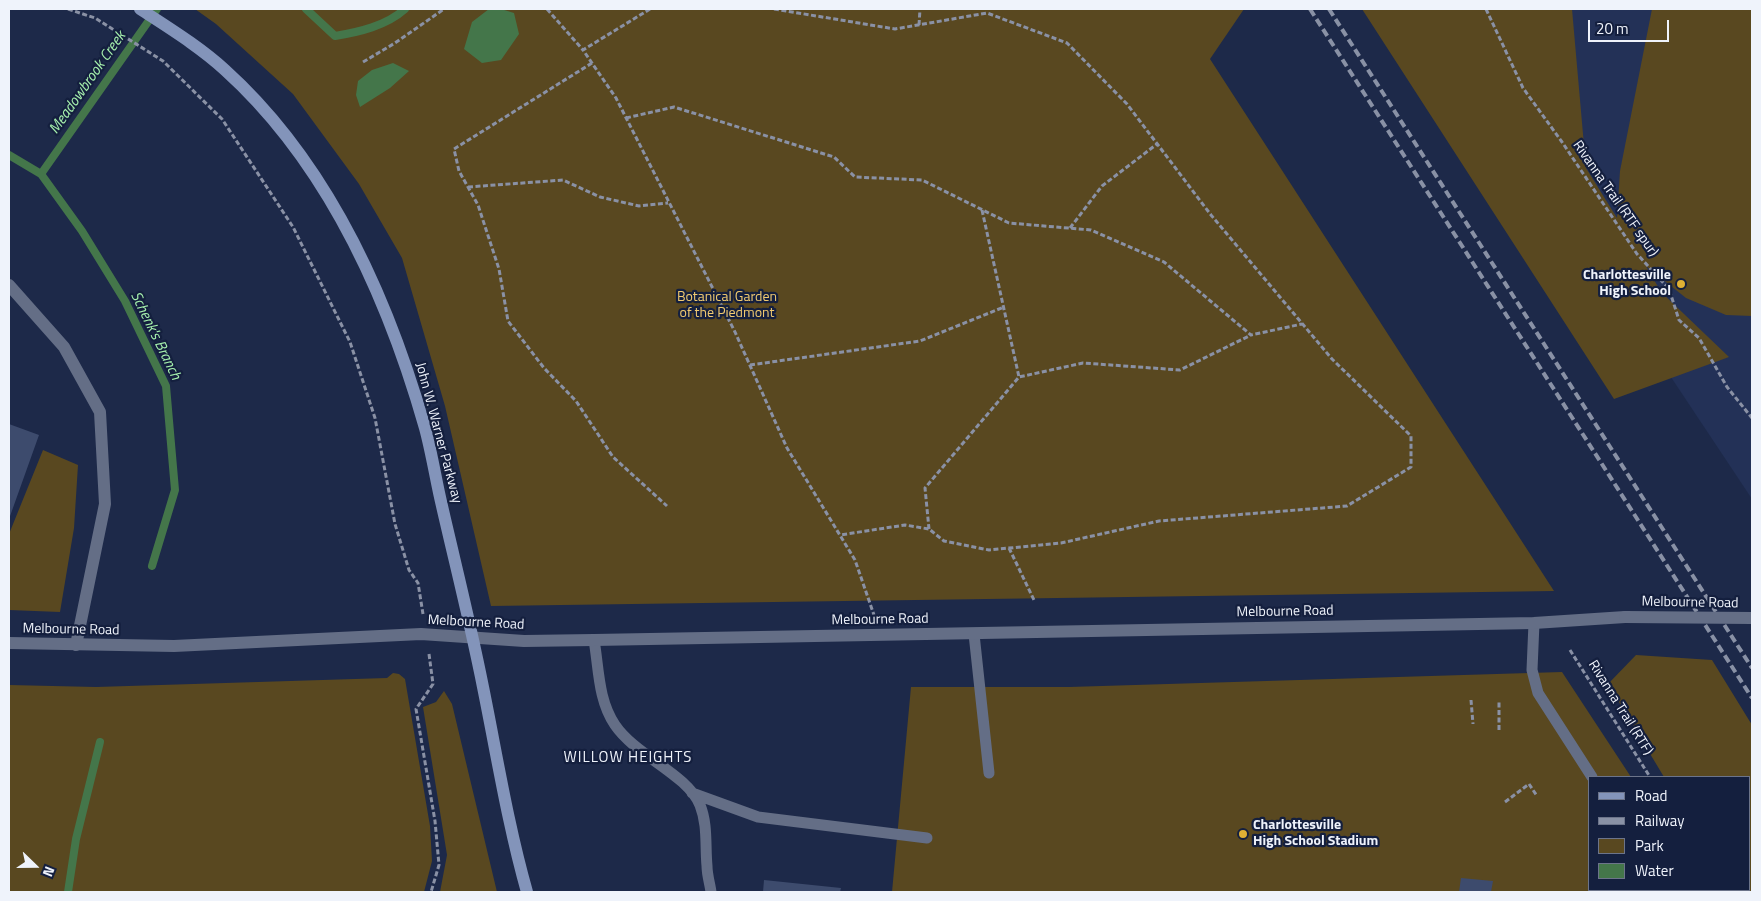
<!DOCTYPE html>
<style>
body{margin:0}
#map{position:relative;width:1761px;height:901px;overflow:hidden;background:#1d2949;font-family:"Titillium Web",sans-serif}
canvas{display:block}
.frame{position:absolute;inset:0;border:10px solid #eff3fb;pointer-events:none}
.legend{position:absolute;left:1588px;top:776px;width:162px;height:115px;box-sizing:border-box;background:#141f3e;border:1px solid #6c748a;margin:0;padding:6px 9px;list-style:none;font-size:15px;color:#eff3fb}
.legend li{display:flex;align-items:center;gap:10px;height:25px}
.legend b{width:25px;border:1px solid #6c748a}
.north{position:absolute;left:10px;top:841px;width:50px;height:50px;-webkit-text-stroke:4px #141f3e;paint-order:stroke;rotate:112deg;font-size:14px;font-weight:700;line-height:20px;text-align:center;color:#eff3fb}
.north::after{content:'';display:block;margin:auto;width:18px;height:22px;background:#eff3fb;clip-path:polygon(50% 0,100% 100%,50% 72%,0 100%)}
.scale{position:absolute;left:1588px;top:20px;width:81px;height:22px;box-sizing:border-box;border:2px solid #eff3fb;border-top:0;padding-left:6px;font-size:15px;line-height:18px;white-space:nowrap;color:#eff3fb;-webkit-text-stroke:4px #141f3e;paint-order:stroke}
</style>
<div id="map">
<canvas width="1761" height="901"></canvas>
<div class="frame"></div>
<ul class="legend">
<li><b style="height:6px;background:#8394ba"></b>Road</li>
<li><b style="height:6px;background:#8991a5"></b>Railway</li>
<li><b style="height:14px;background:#594820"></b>Park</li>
<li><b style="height:14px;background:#44764a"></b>Water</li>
</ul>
<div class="north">N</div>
<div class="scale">20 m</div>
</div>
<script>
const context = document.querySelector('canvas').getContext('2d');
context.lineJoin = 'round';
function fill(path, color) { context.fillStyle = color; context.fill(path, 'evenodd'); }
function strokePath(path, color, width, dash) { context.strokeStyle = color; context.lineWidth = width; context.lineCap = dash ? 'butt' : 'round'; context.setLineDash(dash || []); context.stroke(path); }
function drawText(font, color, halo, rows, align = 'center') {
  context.font = font + ' "Titillium Web",sans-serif'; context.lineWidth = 4.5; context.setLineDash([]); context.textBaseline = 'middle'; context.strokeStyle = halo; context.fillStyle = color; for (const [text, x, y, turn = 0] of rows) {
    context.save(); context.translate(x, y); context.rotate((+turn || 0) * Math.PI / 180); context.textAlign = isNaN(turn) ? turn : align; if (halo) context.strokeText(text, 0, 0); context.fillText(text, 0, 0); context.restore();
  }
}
fill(new Path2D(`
 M1493,9H1752V499L1466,69Z`), '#233157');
fill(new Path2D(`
 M195,9H1244L1210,59L1554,591L491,606L445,406L402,258L359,184L293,94L216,24Z
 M1362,9H1572L1586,168L1617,218L1620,171L1652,9H1752V316L1726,315L1686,298L1646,266L1661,292L1729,357L1614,399Z
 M43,450L78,465L74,528L60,612L9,610V534Z
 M1636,655L1712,660L1752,725V892H1733L1732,890H1750V777H1664L1608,684Z
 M1562,672L1631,777H1590V890H1705L1707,892H892L911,687H1069Z
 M393,673L399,674L405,679L430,826L432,861L424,892H9V685L96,687L387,678Z
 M444,691L452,704L497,892H440L447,855L423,707L436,702Z`), '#594820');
fill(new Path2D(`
 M489,9H501L514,13L519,34L501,60L482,63L464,49L472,22Z
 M393,63L409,71L390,88L360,107L356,95L358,81L372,70Z`), '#44764a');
strokePath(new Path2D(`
 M306,9L335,36C359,32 386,26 405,9
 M9,155L41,174L82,231L125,301L166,386L175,490L152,566
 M41,174L157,9
 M68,892L76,839L100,742`), '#44764a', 8);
fill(new Path2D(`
 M9,424L39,435L9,519Z
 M1461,878L1493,881L1491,892H1459Z
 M764,880L841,888L840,892H763Z`), '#3d4b6d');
strokePath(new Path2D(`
 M68,9L95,18L163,61L222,119L293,227L350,342L375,418L395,524L409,570L418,583L423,614
 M547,9L583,50
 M650,9L583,50L616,98L735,332L787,448L855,560L874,615
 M774,9L895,29L987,13L1067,43L1127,104L1211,215L1332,359L1411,436V467L1347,506L1159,521L1061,543L989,550L944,541L929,529L905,525L840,535
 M1486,9L1523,88L1562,142L1637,254L1669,289L1679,320L1699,338L1727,387L1752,418
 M919,25L920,9
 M363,62L395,43L444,9
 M592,63L454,149L459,171L478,205L499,269L508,321L544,368L576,401L613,457L667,506
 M626,118L674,107L834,157L855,177L922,180L1009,223L1091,230L1164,262L1251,335L1302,324
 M468,187L563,180L600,197L639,206L668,203
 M982,210L1019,377
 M1070,228L1102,186L1157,144
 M750,365L920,341L1004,307
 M929,529L925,488L1019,377L1083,363L1180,370L1251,335
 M1009,548L1035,602
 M1570,650L1650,777
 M429,654L433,684L416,709L435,821L439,865L431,892
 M1471,700L1473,724
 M1499,730V700
 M1505,802L1529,784L1537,796
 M1720,890L1721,892`), '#8a91a5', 3, [5, 2.5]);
strokePath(new Path2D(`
 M1534,623L1532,670L1538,693L1592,777
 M974,634L989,773
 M594,640C599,669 598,700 615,725C636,756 687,774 700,805C708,825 705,846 707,866C707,875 710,884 711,892
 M692,793L758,817L927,838
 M1654,892L1655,890`), '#646e86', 11);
strokePath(new Path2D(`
 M9,285L64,347L100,412L105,504L76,645`), '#646e86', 12);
strokePath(new Path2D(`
 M9,643L174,646L421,634L524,641L594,640L1534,623L1625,617`), '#646e86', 12);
strokePath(new Path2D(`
 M140,9C169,28 200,47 225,70C328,163 388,298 425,428C432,454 436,481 442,506C456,567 471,626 483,687C497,756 508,825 527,892`), '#8394ba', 12);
strokePath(new Path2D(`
 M1310,9L1752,698
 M1329,9L1752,668`), '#8991a5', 4, [8, 4]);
strokePath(new Path2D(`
 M1625,617L1752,618`), '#646e86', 12);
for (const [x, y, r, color] of [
 [1681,284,5,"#dfb034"],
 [1243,834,5,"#dfb034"]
]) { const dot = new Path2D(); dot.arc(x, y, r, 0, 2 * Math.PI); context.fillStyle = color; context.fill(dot); strokePath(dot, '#141f3e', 2); }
drawText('14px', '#eff3fb', '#141f3e', [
 ["Rivanna Trail (RTF spur)",1615,199,55],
 ["John W. Warner Parkway",438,433,75],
 ["Melbourne Road",1690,603,1],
 ["Melbourne Road",1285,612,-1],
 ["Melbourne Road",880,620,-1],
 ["Melbourne Road",476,623,3],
 ["Melbourne Road",71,630,1],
 ["Rivanna Trail (RTF)",1620,708,58]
]);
drawText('bold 14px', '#eff3fb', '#141f3e', [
 ["Charlottesville",1671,276],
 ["High School",1671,292],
 ["Charlottesville",1253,826,"left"],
 ["High School Stadium",1253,842,"left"]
], 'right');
drawText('14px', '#f2cb70', '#141f3e', [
 ["Botanical Garden",727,298],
 ["of the Piedmont",727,314]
]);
drawText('italic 15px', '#a7f2ae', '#141f3e', [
 ["Meadowbrook Creek",88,83,-55],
 ["Schenk's Branch",155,336,64]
]);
context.letterSpacing = '1px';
drawText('15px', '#eff3fb', '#141f3e', [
 ["WILLOW HEIGHTS",628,758]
]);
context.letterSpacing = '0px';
</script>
